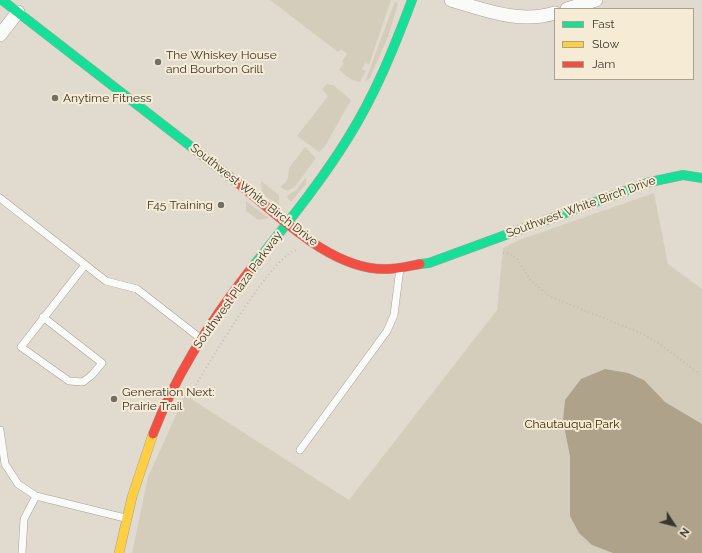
<!DOCTYPE html>
<style>
body{margin:0}
#map{position:relative;width:702px;height:553px;overflow:hidden;background:#e1dbcf;font-family:Raleway,sans-serif}
canvas{display:block}
.legend{position:absolute;left:554px;top:8px;width:140px;height:72px;box-sizing:border-box;background:#f6ebd4;border:1px solid #aaa291;margin:0;padding:5px 7px;list-style:none;font-size:12px;color:#39352c}
.legend li{display:flex;align-items:center;gap:8px;height:20px}
.legend b{width:20px;border:1px solid #aaa291}
.north{position:absolute;left:654px;top:505px;width:40px;height:40px;-webkit-text-stroke:3px #f6ebd4;paint-order:stroke;rotate:126deg;font-size:11px;font-weight:700;line-height:16px;text-align:center;color:#39352c}
.north::after{content:'';display:block;margin:auto;width:14px;height:18px;background:#39352c;clip-path:polygon(50% 0,100% 100%,50% 72%,0 100%)}
</style>
<div id="map">
<canvas width="702" height="553"></canvas>
<ul class="legend">
<li><b style="height:5px;background:#16e098"></b>Fast</li>
<li><b style="height:5px;background:#ffcf43"></b>Slow</li>
<li><b style="height:5px;background:#f24e42"></b>Jam</li>
</ul>
<div class="north">N</div>
</div>
<script>
const context = document.querySelector('canvas').getContext('2d');
context.lineJoin = 'round';
function fill(path, color) { context.fillStyle = color; context.fill(path, 'evenodd'); }
function strokePath(path, color, width, dash) { context.strokeStyle = color; context.lineWidth = width; context.lineCap = dash ? 'butt' : 'round'; context.setLineDash(dash || []); context.stroke(path); }
function drawText(font, color, halo, rows, align = 'center') {
  context.font = font + ' Raleway,sans-serif'; context.lineWidth = 4; context.setLineDash([]); context.textBaseline = 'middle'; context.strokeStyle = halo; context.fillStyle = color; for (const [text, x, y, turn = 0] of rows) {
    context.save(); context.translate(x, y); context.rotate((+turn || 0) * Math.PI / 180); context.textAlign = isNaN(turn) ? turn : align; if (halo) context.strokeText(text, 0, 0); context.fillText(text, 0, 0); context.restore();
  }
}
fill(new Path2D(`
 M270,0H391L369,65L365,63L362,69L366,71L360,82L352,80L339,70L344,63L342,61L347,54L341,49L338,52Z
 M395,1L398,4L388,37L370,78L365,82Z
 M327,84L333,85L351,100L325,146L319,152L297,136L328,96L322,89Z
 M305,147L316,158L295,187L287,191L280,187C289,181 288,177 289,168Z
 M306,177V184L291,202L287,197L288,195L296,190Z
 M261,181L279,195V205L262,194Z
 M654,193L668,264L702,289V553H132L148,477L185,395L349,500L497,310L503,248L519,240Z
 M246,201L269,218L258,220L246,211Z`), '#d5cdbc');
fill(new Path2D(`
 M605,369L628,373L644,380L665,402L702,424V553H613L592,545L579,533L570,516V456L563,421L565,400L581,379Z`), '#aea28a');
const lane = new Path2D(`
 M0,198L106,281L137,289L200,338
 M43,317L102,363L92,375L83,382L69,381L21,347L85,265
 M0,430L5,464L18,484L36,496L125,518
 M300,450L387,331L394,315L400,268
 M22,553L24,519L36,496`);
const street = new Path2D(`
 M451,0C485,10 520,24 555,13
 M567,9L596,0
 M0,35L18,12`);
const fast = new Path2D(`
 M2,0L238,183
 M420,264L429,263L650,182L683,175L702,178
 M250,270C284,227 319,185 348,138C375,95 394,48 412,0`);
const slow = new Path2D(`
 M119,553L132,497L153,434`);
const jam = new Path2D(`
 M238,183C278,215 332,271 387,269C398,269 409,266 420,264
 M153,434C176,374 210,321 250,270`);
strokePath(lane, '#a6a198', 8);
strokePath(street, '#a6a198', 14);
strokePath(fast, '#a6a198', 10);
strokePath(slow, '#a6a198', 10);
strokePath(jam, '#a6a198', 10);
strokePath(new Path2D(`
 M503,253H509L517,259L531,281L551,297L641,333L657,342L702,376
 M196,385C209,363 276,249 298,250`), '#c0beb9', 2, [1, 3]);
strokePath(lane, '#fafaf8', 7);
strokePath(street, '#fafaf8', 13);
strokePath(fast, '#16e098', 9);
strokePath(slow, '#ffcf43', 9);
strokePath(jam, '#f24e42', 9);
for (const [x, y, r, color] of [
 [158,62,4,"#746f65"],
 [55,98,4,"#746f65"],
 [221,205,4,"#746f65"],
 [114,399,4,"#746f65"]
]) { const dot = new Path2D(); dot.arc(x, y, r, 0, 2 * Math.PI); context.fillStyle = color; context.fill(dot); strokePath(dot, '#f6ebd4', 1.5); }
drawText('12px', '#39352c', '#f6ebd4', [
 ["The Whiskey House",166,55],
 ["and Bourbon Grill",166,69],
 ["Anytime Fitness",63,98],
 ["F45 Training",213,205,"right"],
 ["Generation Next:",122,392],
 ["Prairie Trail",122,406]
], 'left');
drawText('12px', '#39352c', '#f6ebd4', [
 ["Southwest White Birch Drive",254,195,38],
 ["Southwest White Birch Drive",581,207,-20],
 ["Southwest Plaza Parkway",238,290,-54]
]);
drawText('12px', '#392900', '#f6ebd4', [
 ["Chautauqua Park",572,424]
]);
</script>
